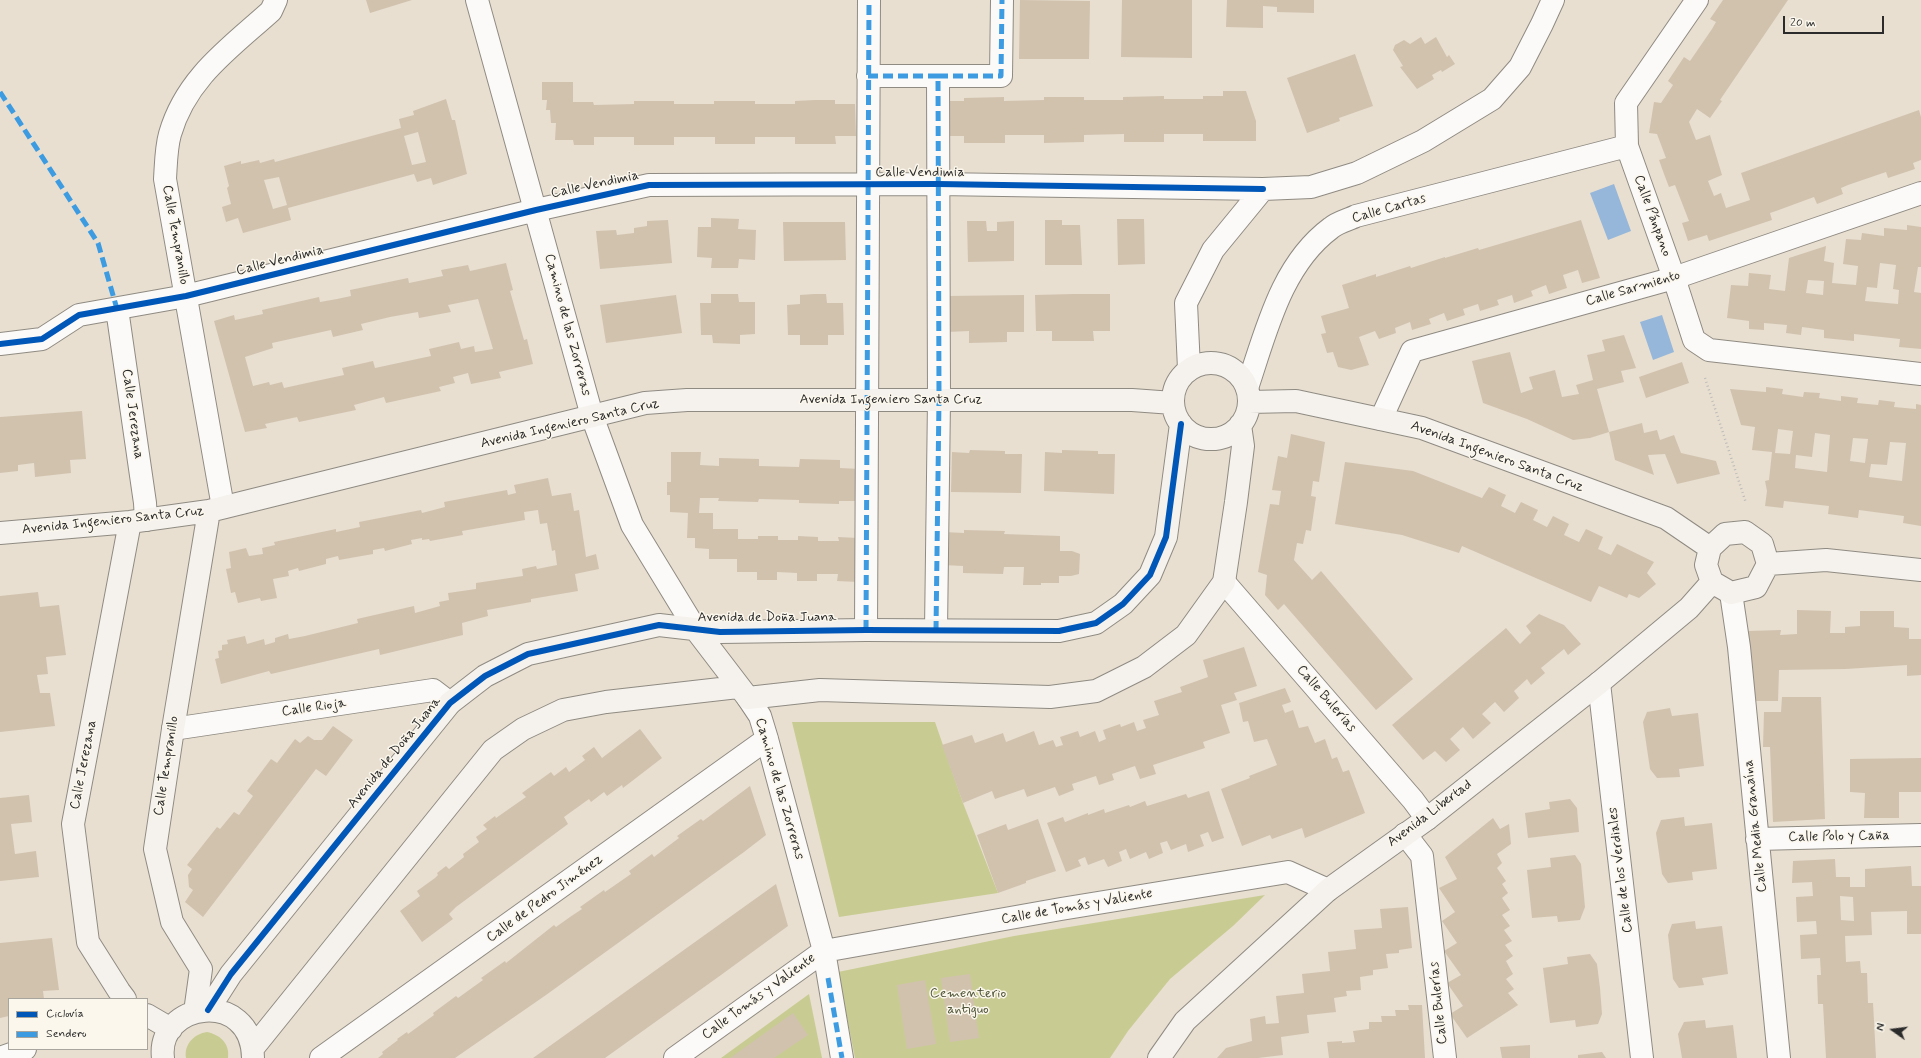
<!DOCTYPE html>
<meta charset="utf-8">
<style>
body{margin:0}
#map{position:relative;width:1921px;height:1058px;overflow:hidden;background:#e8dfd0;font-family:Mynerve,sans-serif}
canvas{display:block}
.legend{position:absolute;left:8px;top:998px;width:140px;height:52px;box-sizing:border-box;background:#fbf7ec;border:1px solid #a8a59f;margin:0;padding:5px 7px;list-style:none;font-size:12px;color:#2b2b2b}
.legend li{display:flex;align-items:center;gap:8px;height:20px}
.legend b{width:20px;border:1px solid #a8a59f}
.north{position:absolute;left:1873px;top:1010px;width:40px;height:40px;-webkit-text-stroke:3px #fbf7ec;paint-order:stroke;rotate:284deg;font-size:11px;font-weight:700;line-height:16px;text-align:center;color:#2b2b2b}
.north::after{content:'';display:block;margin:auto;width:14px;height:18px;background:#2b2b2b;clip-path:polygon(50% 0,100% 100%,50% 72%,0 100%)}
.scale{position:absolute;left:1783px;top:16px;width:101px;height:18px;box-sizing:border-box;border:2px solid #2b2b2b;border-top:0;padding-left:5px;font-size:12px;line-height:14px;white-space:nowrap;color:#2b2b2b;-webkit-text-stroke:3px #fbf7ec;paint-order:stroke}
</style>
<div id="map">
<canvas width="1921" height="1058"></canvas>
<ul class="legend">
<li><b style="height:5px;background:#0057b8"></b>Ciclovía</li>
<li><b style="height:5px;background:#3d9ce1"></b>Sendero</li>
</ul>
<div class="north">N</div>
<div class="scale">20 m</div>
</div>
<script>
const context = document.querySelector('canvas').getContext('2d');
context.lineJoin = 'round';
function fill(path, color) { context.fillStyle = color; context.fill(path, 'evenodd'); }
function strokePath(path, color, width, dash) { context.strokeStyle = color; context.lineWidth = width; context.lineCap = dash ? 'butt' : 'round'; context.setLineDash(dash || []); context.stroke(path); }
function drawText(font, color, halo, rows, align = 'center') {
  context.font = font + ' Mynerve,sans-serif'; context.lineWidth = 3; context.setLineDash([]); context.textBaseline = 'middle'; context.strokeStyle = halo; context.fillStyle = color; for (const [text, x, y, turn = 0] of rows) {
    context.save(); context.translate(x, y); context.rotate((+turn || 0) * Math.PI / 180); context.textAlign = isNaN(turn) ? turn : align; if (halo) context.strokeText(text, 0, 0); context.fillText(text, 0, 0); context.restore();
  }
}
fill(new Path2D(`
 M792,722H935L963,803L998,893L839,917Z
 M1265,895L1233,926L1170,979L1128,1031L1110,1058H855L838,972L1014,936Z
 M809,994L822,1058H721Z
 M207,1032C220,1035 230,1043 228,1058H186C184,1044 194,1034 207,1032Z`), '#c8cc93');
fill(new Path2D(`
 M1614,184L1631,231L1608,240L1590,193Z
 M1662,315L1674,352L1653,360L1640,322Z`), '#96b7da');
fill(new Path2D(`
 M366,0H412L370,13Z
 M1020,0L1090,1L1089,59H1019Z
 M1122,0H1192V58L1121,57Z
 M1227,0H1314V13L1277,12V7L1263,6V28L1226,27Z
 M1723,0H1788L1720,100L1722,101L1710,118L1697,109L1689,122L1696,140L1710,135L1722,175L1708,181L1714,196L1721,193L1726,208L1750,200L1741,173L1919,110L1921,117V160L1913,163L1915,169L1888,178L1886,172L1848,185L1841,188L1843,194L1817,204L1814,197L1776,211L1770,213L1772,220L1709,241L1707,235L1688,241L1682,223L1689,221L1675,185L1669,187L1664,174L1659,160L1666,158L1657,134L1649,133L1654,102L1661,103L1673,85L1668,81L1684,57L1690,61L1712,29L1716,22L1710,19Z
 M1421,37L1425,44L1436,37L1447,57L1449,55L1455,64L1442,72L1441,70L1432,75L1434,79L1417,89L1400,67L1403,66L1393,50L1395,45L1404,40L1410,44Z
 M1355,54L1373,106L1339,118L1340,121L1307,133L1287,78Z
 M542,82H573V102H593L594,105L634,104V101H674V104H714V101H755V104H795V101L815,100H835V104H855L856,136H835L836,144H795V137H755V144H715V137H674V145H634V137H594V145H574L573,140H555L556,123H551L550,110H546L547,100H542Z
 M1223,91H1246L1256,121V141H1203V134H1164V142H1124V134L1084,135V142L1044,143V135H1005V143H964V136H945L944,101H964V98L1004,97V101L1044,100V97H1084V100H1123V97L1164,96V99H1203V96H1223Z
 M446,99L452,120H455L467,174L433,185L431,178L417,182L414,174L288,208L291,220L243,233L238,218L226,222L222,207L231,204L227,188L229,186L224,166L241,161V164L259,160L260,163L274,159L275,162L401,128L399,119L414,115L413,111ZM418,132L426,162L412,165L404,136ZM279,177L287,205L273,209L264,180Z
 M711,218L739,219L738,229L756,230L755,260L739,259L738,268H711L712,258L697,257L698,227H711Z
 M1117,219H1144L1145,264L1118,265Z
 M668,220L672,263L600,269L596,231L616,230L617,235L634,233V228L647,226V221Z
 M1045,220H1062V225H1080L1082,265H1045Z
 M1581,220L1600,278L1582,283L1578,270L1563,275L1567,288L1549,294L1546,285L1531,291L1533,296L1514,303L1512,295L1497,300L1499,305L1480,311L1478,304L1463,309L1465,315L1447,321L1444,313L1429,319L1431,324L1412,330L1410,322L1395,328L1396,333L1379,339L1375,331L1359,337L1369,365L1351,370L1338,367L1333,352L1327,353L1321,334L1326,333L1321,316L1349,308L1342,285L1376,274V277L1410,266L1411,268L1445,257V258L1478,248L1479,250Z
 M967,221H986L987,231H997V222L1014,221V261L968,262Z
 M783,222H845L846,260L784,261Z
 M1907,225L1921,227V267H1918L1914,292L1921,293V349L1899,347L1900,339L1854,334V341L1824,338V330L1802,327L1801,335L1786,333L1787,325L1764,323V330L1749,329V321L1727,318L1731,285L1748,286L1749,273L1771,275L1769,289L1785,291L1789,258L1826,246L1824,261L1834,263L1832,283L1856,285L1858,266L1843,264L1846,239L1861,240L1862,233L1884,236V228L1907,230ZM1880,263L1896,265L1893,289L1899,290L1898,304L1865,301L1867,287L1877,288ZM1808,280L1824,281L1823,295L1806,293Z
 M506,263L513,290L510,291L524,340L527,339L533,364L499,372L501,378L471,384L468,373L453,377L455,383L439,387L441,391L386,403L384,397L354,405L356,410L299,422L297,417L265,424L267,428L245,432L214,321L234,315L235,320L263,314L262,310L319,297L320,302L337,299L351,296L350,290L408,278L409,283L443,276L441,270L468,265L470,271ZM478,299L493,349L475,352L474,346L461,349L459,342L429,349L431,356L375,368L373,361L342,368L344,375L316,381L284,388L282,382L270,385L269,382L253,386L245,357L273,348L272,343L331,330L333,337L363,330L361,324L390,317L418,312L419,318L451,312L448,305Z
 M711,294H738L739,302H755V334L740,335V344L713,343L712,335H701L700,303H711Z
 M814,294H826L827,303H843L844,335H828V345H800V335H788L787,305L800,304V295Z
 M1073,294H1110V331H1093L1094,341H1052V331H1036L1035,295Z
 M676,295L682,333L606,343L600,305Z
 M1024,295V332H1007V342L969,343V331L947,332L948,296Z
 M1624,335L1636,368L1621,371L1624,382L1597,389L1609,432L1642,423L1644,433L1657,430L1660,440L1674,435L1681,453L1716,461L1720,474L1677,484L1665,454L1648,455L1654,475L1615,460L1609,432L1590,438L1573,440L1527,419L1483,403L1472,361L1510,352L1521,393L1533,389L1529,377L1555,370L1562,397L1579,394L1576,385L1593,380L1587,355L1605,351L1602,340Z
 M1682,362L1689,383L1646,398L1639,377Z
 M1766,387L1783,389L1782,394L1803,397L1804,392L1820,393L1819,398L1841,401V396L1858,398L1857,403L1878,405L1879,400L1895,402L1894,407L1916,409V404L1921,405V526L1903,523L1904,516L1859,510L1858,518L1828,514L1829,506L1784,501L1783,508L1765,506L1767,491L1765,481L1769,480L1772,452L1752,450L1755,427L1741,425L1730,389L1766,392ZM1778,429L1793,431L1790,454L1775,453ZM1815,433L1830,435L1827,472L1795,468L1796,455L1812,457ZM1853,438L1868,439L1865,463L1850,461ZM1890,442L1906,443L1902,481L1869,477L1871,464L1887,465Z
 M82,411L86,459L70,460L71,473L35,477L34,463L18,465V471L0,473V417Z
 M1291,434L1325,442L1319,482L1313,481L1311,496L1316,497L1311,531L1306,530L1303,544L1297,543L1294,560L1312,580L1321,571L1413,679L1376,710L1284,604L1278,610L1265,595L1267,575L1258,572L1270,504L1279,505L1281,491L1272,490L1278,456L1287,458Z
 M970,450L1005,451V454H1022L1021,493L951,492L952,452L969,453Z
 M1062,450L1098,451V454H1115L1114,494L1044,491L1045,452L1062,453Z
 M671,452H701L700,465L719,466V458L759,459V466L799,467L800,459L840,460V468L860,469L859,501H839V504L799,503V500L759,499L758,502L718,501L719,498H700L699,513H713V529H738V539H758V536H778V540H798V536L818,537V541H839L838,537L858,538V582L837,581L838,574H817V581H797V573L777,572V580H757V572H737V559H709V549L695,548V538H687L688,513L670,512V495H667V482H671Z
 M1345,462L1413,471L1482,498L1489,487L1506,495L1501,506L1515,513L1521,502L1538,510L1533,520L1547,527L1553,516L1569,524L1564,535L1579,542L1586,529L1603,537L1598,549L1611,555L1617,544L1654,562L1647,573L1656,584L1639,598L1629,594L1627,598L1599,586L1591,602L1462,546L1459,553L1402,535L1335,524Z
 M548,478L552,496L571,493L574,511L579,510L586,557L596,554L599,569L575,574L578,591L531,599V602L487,610L488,616L462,623L463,635L380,655L379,649L271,674L269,671L221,684L215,659L219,658L218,651L222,650V645L228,644L227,640L245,636L247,644L264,639L265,645L275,642V638L288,634L289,639L305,636L358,623L357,619L414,606L415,613L440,606L439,602L449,600L448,593L476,589V583L523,576L522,569L536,566L537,569L557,565L555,550L552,551L547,523L540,524L538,510L524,512L525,520L462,531L463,535L430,541L429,539L422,540V538L411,540L412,544L385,551L384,548L373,550V554L339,560L338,556L326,559V564L299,571L298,568L288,571L289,576L273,579L277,598L261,601L260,598L238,603L235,592L231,593L226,569L231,568L229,552L246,548L249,556L263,554L262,548L275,545L274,542L336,529V532L360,527L359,522L421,510L422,513L445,507L444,502L507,490L508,495L516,493L514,485Z
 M964,530L1005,531L1004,534L1060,536V551H1072L1080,554L1079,574L1071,576H1059V583H1041V585H1023L1024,567H1004L1003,574L963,573V566L943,565L944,532L964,533Z
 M38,592L40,607L59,605L66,655L46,657L48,674L37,675L40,693H50L55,726L0,732V596Z
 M1797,610L1831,611L1830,633H1845V627L1860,626V611H1894V627L1909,628V639H1921V675L1907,676V665L1846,669L1779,670L1778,701H1752L1748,631L1781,630L1780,635L1797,634Z
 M1539,614L1564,625L1581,644L1568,655L1564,649L1541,668L1545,673L1531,685L1527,679L1514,691L1519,698L1504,712L1495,702L1482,714L1491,723L1473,739L1463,727L1450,739L1460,750L1446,762L1435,751L1423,760L1392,725L1506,628L1520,644L1531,633L1526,626Z
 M1244,647L1257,686L1234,693L1237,700L1221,705L1230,733L1203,742L1205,748L1153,765L1156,774L1140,779L1135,766L1112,774L1114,780L1099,785L1096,776L1072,784L1074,790L1059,796L1055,787L1027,797L1024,789L995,799L992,791L963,803L942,745L972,735L975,743L1003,733L1006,742L1034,731L1039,745L1053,740L1056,747L1063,745L1060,737L1078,731L1080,737L1095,731L1099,742L1106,739L1103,730L1120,724L1121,727L1134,722L1137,731L1146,728L1143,720L1159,715L1154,701L1182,692L1180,687L1208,677L1203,660Z
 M1285,688L1291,702L1282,705L1285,713L1293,710L1299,728L1308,726L1315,743L1325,739L1332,759L1337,757L1343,772L1349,770L1365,813L1305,838L1302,828L1272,839L1270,835L1242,846L1221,789L1250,778L1249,776L1277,765L1267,739L1254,742L1248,721L1243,722L1239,703Z
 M1782,697H1821L1825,819L1773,822L1770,747H1763L1764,712H1781Z
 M1670,708L1672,716L1698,713L1704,766L1679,769L1680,777L1657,778L1650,769L1643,722L1647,712Z
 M333,726L353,740L326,776L316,769L203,917L185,902L193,890L189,887L188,875L192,869L187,865L217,827L220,829L234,812L239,815L253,796L247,791L271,759L277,763L295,739L300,743L308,736L314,740H322Z
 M640,729L662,758L623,788L622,785L607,796L604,792L591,802L589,799L564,817L568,824L456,907L449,914L453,919L422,942L400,911L420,896L417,891L435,878L438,875L437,873L446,866L449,869L464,857L463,854L479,842L476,837L487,829L483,825L495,816L496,818L526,797L522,793L551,772L554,776L566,767L569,772L585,760L582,756L594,747L602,758Z
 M1921,758V792H1899V818H1864L1865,793L1850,792V759Z
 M750,786L766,835L744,852L546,995L455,1058H378L383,1054L382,1052L398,1040L397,1039L407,1032L408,1034L434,1015L433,1013L456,996L458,998L483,980L481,978L505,961L506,963L554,925L556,927L570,917L582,909L580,907L604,890L605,892L631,874L629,871L652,854L654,857L667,847L679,838L677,836L701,819L703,821Z
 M1209,791L1224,838L1212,842L1208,832L1200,835L1204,846L1188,852L1186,844L1171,850L1167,841L1160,843L1163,853L1149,859L1146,852L1130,859L1126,849L1119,852L1122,861L1108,867L1104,859L1088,865L1085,857L1078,860L1081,866L1066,872L1047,823L1063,817L1065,822L1088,813V815L1104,809L1105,813L1129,805L1130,807L1145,801L1147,806L1186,794L1188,798Z
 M29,795L32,822L11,824L15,854L36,851L39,877L0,881V798Z
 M1570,799L1577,808L1579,832L1528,838L1525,813L1550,809L1549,802Z
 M1684,817L1685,826L1712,823L1717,869L1692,872L1693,880L1668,883L1662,874L1656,833L1661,820Z
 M1493,818L1500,829L1509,824L1511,844L1497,854L1502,863L1497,868L1506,881L1502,884L1508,893L1502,898L1510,910L1502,915L1510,926L1504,930L1512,941L1505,945L1513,956L1506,961L1513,974L1506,979L1514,989L1508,993L1518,1005L1467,1038L1450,1014L1463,1006L1447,983L1461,975L1444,951L1457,943L1442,921L1455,912L1439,888L1457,879L1445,857Z
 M1038,819L1056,871L1026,881V883L998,893L977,835L1006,824L1008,830Z
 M1575,855L1581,864L1585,907L1580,920L1558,922L1557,916L1532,918L1527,870L1551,867L1550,858Z
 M1835,859L1836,877H1850V887H1865V869L1911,866L1912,886H1921V934H1907V911L1871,912L1872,935L1845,936L1846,962L1860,961L1861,973H1867L1868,1003H1873L1876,1058H1826L1823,1004H1818L1817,975H1821L1820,958L1801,959L1800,935L1817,934L1816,921L1797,922L1796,897L1813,896L1812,882L1792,883L1793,861ZM1840,896L1853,897L1854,921L1841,920Z
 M776,884L788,926L721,975L605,1058H533Z
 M1408,907L1412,948L1399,950V953L1386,954L1388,968L1373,970V975L1360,977L1361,990L1346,991L1347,996L1334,998L1336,1012L1307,1015L1309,1033L1281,1037L1283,1055L1258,1058H1217L1226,1048L1252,1041L1250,1019L1265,1016L1266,1024L1279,1023L1276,996L1304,993L1302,974L1330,971L1328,952L1356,949L1354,930L1382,928L1380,909Z
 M1695,921L1696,929L1722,926L1728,974L1702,978L1704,985L1679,988L1673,979L1668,935L1672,924Z
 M52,938L59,990L43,991L44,999H9V1016L0,1018V943Z
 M1590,954L1597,964L1600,988L1602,1014L1598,1024L1576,1027L1575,1020L1550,1023L1543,968L1568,964L1567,957Z
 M970,974L979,1038L950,1042L941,978Z
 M925,980L936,1044L907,1049L897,985Z
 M1408,1005H1422L1425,1058H1329L1327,1042L1342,1041V1043L1355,1042L1353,1031L1369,1029V1022H1382L1381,1016H1396L1395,1010H1409Z
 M793,1013L808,1035L774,1058H730Z
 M1705,1020L1706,1028L1733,1025L1737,1058H1682L1678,1034L1684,1022Z
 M1530,1045V1058H1502L1500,1047Z
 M1602,1052L1606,1058H1578V1055Z`), '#d1c2ae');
const street = new Path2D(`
 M477,0L592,416L632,525L696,630
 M1697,0L1626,103L1627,146L1674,278L1694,340L1709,350L1921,374
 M868,76H938L939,400L936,630
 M938,76H1001L1002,0
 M117,309L145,503L146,520
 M0,344L42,339L79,315L186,296L536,210L649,185L938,184L1263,189
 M1189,369L1186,303L1213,250L1263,189L1311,187L1357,173L1423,141L1492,99L1520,67L1542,24L1553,0
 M1247,388C1266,332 1281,265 1331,228C1338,222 1348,220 1356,216L1627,146
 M1381,419L1412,351L1674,278L1921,193
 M223,507L165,179C166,164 166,148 170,134C186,78 230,48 271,11L276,0
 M1224,582L1413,800L1427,819
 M1731,593L1739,647L1779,1058
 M866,630L869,0
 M1599,683L1642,1058
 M748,698L760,716L767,739L824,951L842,1058
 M173,729L433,690L450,703
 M1405,834L1422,856L1445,1058
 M1757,839L1921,835
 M0,1058L25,1049
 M321,1058L767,739
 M675,1058L824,951L1061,909L1288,872L1328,890`);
const secondary = new Path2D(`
 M1173 401a38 38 0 1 1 76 0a38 38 0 1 1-76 0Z
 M1249,402L1296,401L1422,428L1666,518L1710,548
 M1745,532L1762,544L1768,564L1756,587L1731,593L1712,582L1706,565L1710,548L1725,534Z
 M0,533L130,522L209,511L645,403L687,400H1132L1173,403
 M1768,564L1826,560L1921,570
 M696,630L748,698L820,690L1050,697L1096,691L1144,667L1186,635L1224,582L1236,502L1243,446L1240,425
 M125,999L119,991L88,942L73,824L130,522
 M208,1010L231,974L450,703L485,676L528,654L659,625L720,632L866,630L1059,631L1096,623L1123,604L1150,575L1166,537L1181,424
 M195,1012L201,969L172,922L155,849L173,729L209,511
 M147,1015L171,1029
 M253,1048L493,750L523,729L563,710L606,702L738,687
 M163,1058C156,1002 252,988 253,1058
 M1159,1058L1185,1021L1328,890L1427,819L1599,683L1689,608L1712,582`);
strokePath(street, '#8f8b83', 24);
strokePath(secondary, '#8f8b83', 24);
strokePath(new Path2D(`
 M1705,378L1746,503`), '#bdbbb8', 2.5, [1, 3]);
strokePath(street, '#fcfaf8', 22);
strokePath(secondary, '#f5f2ed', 22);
strokePath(new Path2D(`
 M868,76H938L939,400L936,630
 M938,76H1001L1002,0
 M0,92L98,243L117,309
 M866,630L869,0
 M828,978L842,1058`), '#3d9ce1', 5, [10, 5]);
strokePath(new Path2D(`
 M0,344L42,339L79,315L186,296L536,210L649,185L938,184L1263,189
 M208,1010L231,974L450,703L485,676L528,654L659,625L720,632L866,630L1059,631L1096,623L1123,604L1150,575L1166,537L1181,424`), '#0057b8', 6);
drawText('14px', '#2b2b2b', '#fbf7ec', [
 ["Calle Vendimia",920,173],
 ["Calle Vendimia",595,185,-12],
 ["Calle Cartas",1389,209,-16],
 ["Calle Pánpano",1652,216,70],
 ["Calle Tempranillo",175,235,80],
 ["Calle Vendimia",280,261,-14],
 ["Calle Sarmiento",1633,289,-16],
 ["Camino de las Zorreras",567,325,75],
 ["Avenida Ingeniero Santa Cruz",891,400],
 ["Calle Jerezana",132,414,82],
 ["Avenida Ingeniero Santa Cruz",570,424,-13],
 ["Avenida Ingeniero Santa Cruz",1497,457,20],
 ["Avenida Ingeniero Santa Cruz",113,521,-6],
 ["Avenida de Doña Juana",767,618],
 ["Calle Bulerías",1326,699,49],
 ["Calle Rioja",314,708,-8],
 ["Avenida de Doña Juana",395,753,-51],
 ["Calle Jerezana",84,765,-79],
 ["Calle Tempranillo",167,766,-81],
 ["Camino de las Zorreras",779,789,74],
 ["Avenida Libertad",1430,814,-37],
 ["Calle Media Granaína",1756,826,-96],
 ["Calle Polo y Caña",1839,837,-1],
 ["Calle de los Verdiales",1621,870,-97],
 ["Calle de Pedro Jiménez",545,899,-36],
 ["Calle de Tomás y Valiente",1077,907,-10],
 ["Calle Tomás y Valiente",759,997,-36],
 ["Calle Bulerías",1439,1003,-96]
]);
drawText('14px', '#52573b', '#fbf7ec', [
 ["Cementerio",968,994],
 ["antiguo",968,1010]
]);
</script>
